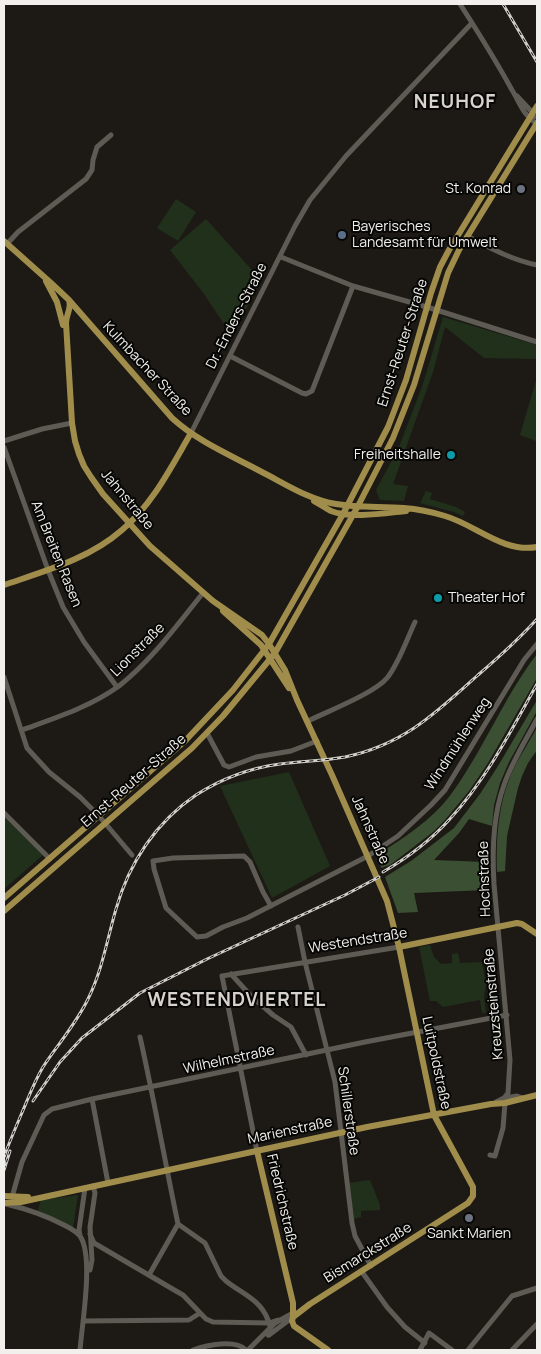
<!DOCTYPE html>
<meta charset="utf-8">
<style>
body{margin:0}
#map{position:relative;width:541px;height:1354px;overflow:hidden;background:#1d1a15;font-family:Manrope,sans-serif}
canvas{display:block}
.frame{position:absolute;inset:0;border:5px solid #f2f0ec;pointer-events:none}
</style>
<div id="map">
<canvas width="541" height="1354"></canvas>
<div class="frame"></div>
</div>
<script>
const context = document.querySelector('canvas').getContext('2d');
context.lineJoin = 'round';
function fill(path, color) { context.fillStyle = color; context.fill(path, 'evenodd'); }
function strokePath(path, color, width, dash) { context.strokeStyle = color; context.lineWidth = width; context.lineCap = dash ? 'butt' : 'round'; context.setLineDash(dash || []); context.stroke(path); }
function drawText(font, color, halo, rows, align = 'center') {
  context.font = font + ' Manrope,sans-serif'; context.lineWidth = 4; context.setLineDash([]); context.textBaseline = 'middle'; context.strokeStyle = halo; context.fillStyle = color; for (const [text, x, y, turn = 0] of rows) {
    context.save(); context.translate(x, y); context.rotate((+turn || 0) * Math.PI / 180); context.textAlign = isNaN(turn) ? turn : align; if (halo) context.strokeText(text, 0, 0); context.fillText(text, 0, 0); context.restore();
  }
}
fill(new Path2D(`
 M176,199L196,212L178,241L157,228Z
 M206,219L261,280L232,336L204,294L170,250Z
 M443,317L537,345V359L484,358L445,327L433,372L393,484L408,486L404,501L380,500L376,490L399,447L423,384Z
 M537,377V437L536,441L520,435Z
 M426,491L432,493L430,499L456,507L465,512L463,516L454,512L420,503Z
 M289,772L330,866L272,898L220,786Z
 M4,817L43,855L4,889Z
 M430,945L434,957L441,964L452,963V954L458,953L460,963L482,962L486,984L484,996L486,1013H482L480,1000L443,1007L436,1001H430L419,947Z
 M370,1180L380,1205V1210L361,1211V1217L354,1219L349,1183Z
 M78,1195L73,1228L38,1210L41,1200Z`), '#21301b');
fill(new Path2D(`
 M537,654V678L488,763L469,791L445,820L433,832L390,865L381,868L378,854C403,839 431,820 449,797C483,752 503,698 537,654Z
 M537,700V711L509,762L500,783L494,805L492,826L469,819L459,833L434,860L486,862L487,890L414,893L418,912L398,913L385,877L411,861L454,828L480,794L498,766Z
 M537,727V750L528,763L522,776L518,788L512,814L507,836L505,871L497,872C496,840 498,805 511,775C518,758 529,743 537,727Z`), '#3b5032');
strokePath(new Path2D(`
 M460,4C478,32 496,61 512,90C520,103 523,115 537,124
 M517,96L531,111L534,117
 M467,236C490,248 512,260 537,265
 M7,244L18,232L86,179L92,170L93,160L97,147L111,135
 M281,257L353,286L427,307L537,342
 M230,356L302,393L306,394L312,391L353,286
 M191,433L295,226L310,200L346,156L472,23
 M4,441L42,429L72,423
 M4,447L48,570L63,607L84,642L117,687
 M4,677L27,748L49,772L80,797L99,816L132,855
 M308,721C326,712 375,693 387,678C398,665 407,639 415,622
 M22,730C55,718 90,707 119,686C152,660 177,625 203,593
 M207,733L224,765L229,767L256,757L291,751L317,741
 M4,813L50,859
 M271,906L263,892L250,862L244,856L173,858L153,861L154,869L166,908L197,937L206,936L223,927L247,918L368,856L398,836L431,805L445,790L524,660L537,644
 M298,927L305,962L335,1082L352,1223L355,1236L371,1266
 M231,974L251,996L273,1015L291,1027L306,1055
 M140,1037C154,1099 165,1162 178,1224L149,1275
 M505,1098L517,1096L523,1098
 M92,1099L108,1183
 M496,1102L504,1098L508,1093L510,1060L494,884C492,852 493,815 504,785C512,762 526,740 537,719
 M257,1151L222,976L399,947
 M490,1155L495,1156L503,1128L505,1103
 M12,1197L22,1162L44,1115L52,1109L92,1099L365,1042L507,1015
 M6,1204C27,1209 45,1215 64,1225C70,1228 76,1231 80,1236C94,1256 82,1324 80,1350
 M178,1224L205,1243L221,1276L226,1281C242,1294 260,1299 268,1320C270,1326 272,1330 268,1335
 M90,1234L94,1243L176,1291L183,1295L206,1319L213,1322L269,1323L278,1320
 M80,1236L79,1230L85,1188
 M90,1270L92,1260L90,1227L95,1193L93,1186
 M362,1272L387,1307L405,1327L425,1343
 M83,1321L189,1320L200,1313
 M269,1335L293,1317
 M193,1350C207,1345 235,1339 246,1350
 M248,1350L275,1323L293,1313
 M420,1350L429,1333L452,1350
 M468,1350L512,1296L537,1288
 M512,1350L537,1324`), '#5e5b55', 5);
strokePath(new Path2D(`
 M4,241L51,283L69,300L172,418C197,441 230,455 260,471C284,483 309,500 336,504C359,508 382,506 404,508C418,509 432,512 445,516C476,525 503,553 537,547
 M46,281L57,302L63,325
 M69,300C72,309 66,314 66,323L72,423L75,441L79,454L84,466L91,477L103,494L150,546L213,601L262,635L269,644L285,670L297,700L332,775L387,901L399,947L434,1115L473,1187V1196L468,1203L310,1304L293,1317
 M314,501C320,504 325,508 331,511C350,519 386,513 406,511
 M4,585C45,571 89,559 122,530C153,504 171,467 191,433
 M223,611L261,645L289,688
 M4,898L185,741L233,690L269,644L343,514L388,427L406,380L431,293L440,267L449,250L537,106
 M4,911L192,748L223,716L275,653L358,506L393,438L414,385L448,273L459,250L537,123
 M399,947L517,923L522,924L537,934
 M257,1151L293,1303V1317L292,1321L294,1326L328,1350
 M4,1196L28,1197
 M4,1203L21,1202L367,1127L491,1104L505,1103L537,1095`), '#a18d4b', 6);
const rail = new Path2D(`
 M503,4L537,62
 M383,872C407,858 430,841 449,820C486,780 511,731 537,684
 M33,1101L60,1062L82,1038L140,993L207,959L345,895L379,877
 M4,1157C9,1143 15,1129 21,1115C28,1099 34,1082 43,1067C58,1044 76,1024 88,999C102,971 107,940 116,909C129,863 156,822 196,795C221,779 250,768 280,764C301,761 323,761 345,757C403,745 436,713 478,675C499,657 519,639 537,619
 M4,1170L10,1151`);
strokePath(rail, '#d0cec9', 3);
strokePath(rail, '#060604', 1, [4]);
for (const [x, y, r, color] of [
 [521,189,5,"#6b7280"],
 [342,235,5,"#5c6f8a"],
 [451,455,5,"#0f9aa8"],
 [438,598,5,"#0f9aa8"],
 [469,1218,5,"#6b7280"]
]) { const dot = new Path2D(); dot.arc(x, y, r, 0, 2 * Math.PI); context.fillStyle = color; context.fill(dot); strokePath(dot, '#060604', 2); }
drawText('14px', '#f2f0ec', '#060604', [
 ["St. Konrad",511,189],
 ["Bayerisches",352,227,"left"],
 ["Landesamt für Umwelt",352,243,"left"],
 ["Freiheitshalle",441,455],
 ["Theater Hof",448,598,"left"],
 ["Sankt Marien",469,1234,"center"]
], 'right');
drawText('14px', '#f2f0ec', '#060604', [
 ["Dr.-Enders-Straße",237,316,-63],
 ["Ernst-Reuter-Straße",403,343,-72],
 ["Kulmbacher Straße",147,369,47],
 ["Jahnstraße",127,500,50],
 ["Am Breiten Rasen",56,554,68],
 ["Lionstraße",138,650,-45],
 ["Windmühlenweg",458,744,-57],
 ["Ernst-Reuter-Straße",134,781,-41],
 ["Jahnstraße",370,830,66],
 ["Hochstraße",485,879,-92],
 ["Westendstraße",358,941,-9],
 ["Kreuzsteinstraße",494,1004,-95],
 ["Wilhelmstraße",229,1060,-12],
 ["Luitpoldstraße",436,1063,78],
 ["Schillerstraße",348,1111,82],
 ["Marienstraße",290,1131,-12],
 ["Friedrichstraße",282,1202,77],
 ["Bismarckstraße",368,1253,-32]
]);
context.letterSpacing = '1px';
drawText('bold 19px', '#d7d3cc', '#060604', [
 ["NEUHOF",455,103],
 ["WESTENDVIERTEL",237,1001]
]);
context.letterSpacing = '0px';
</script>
